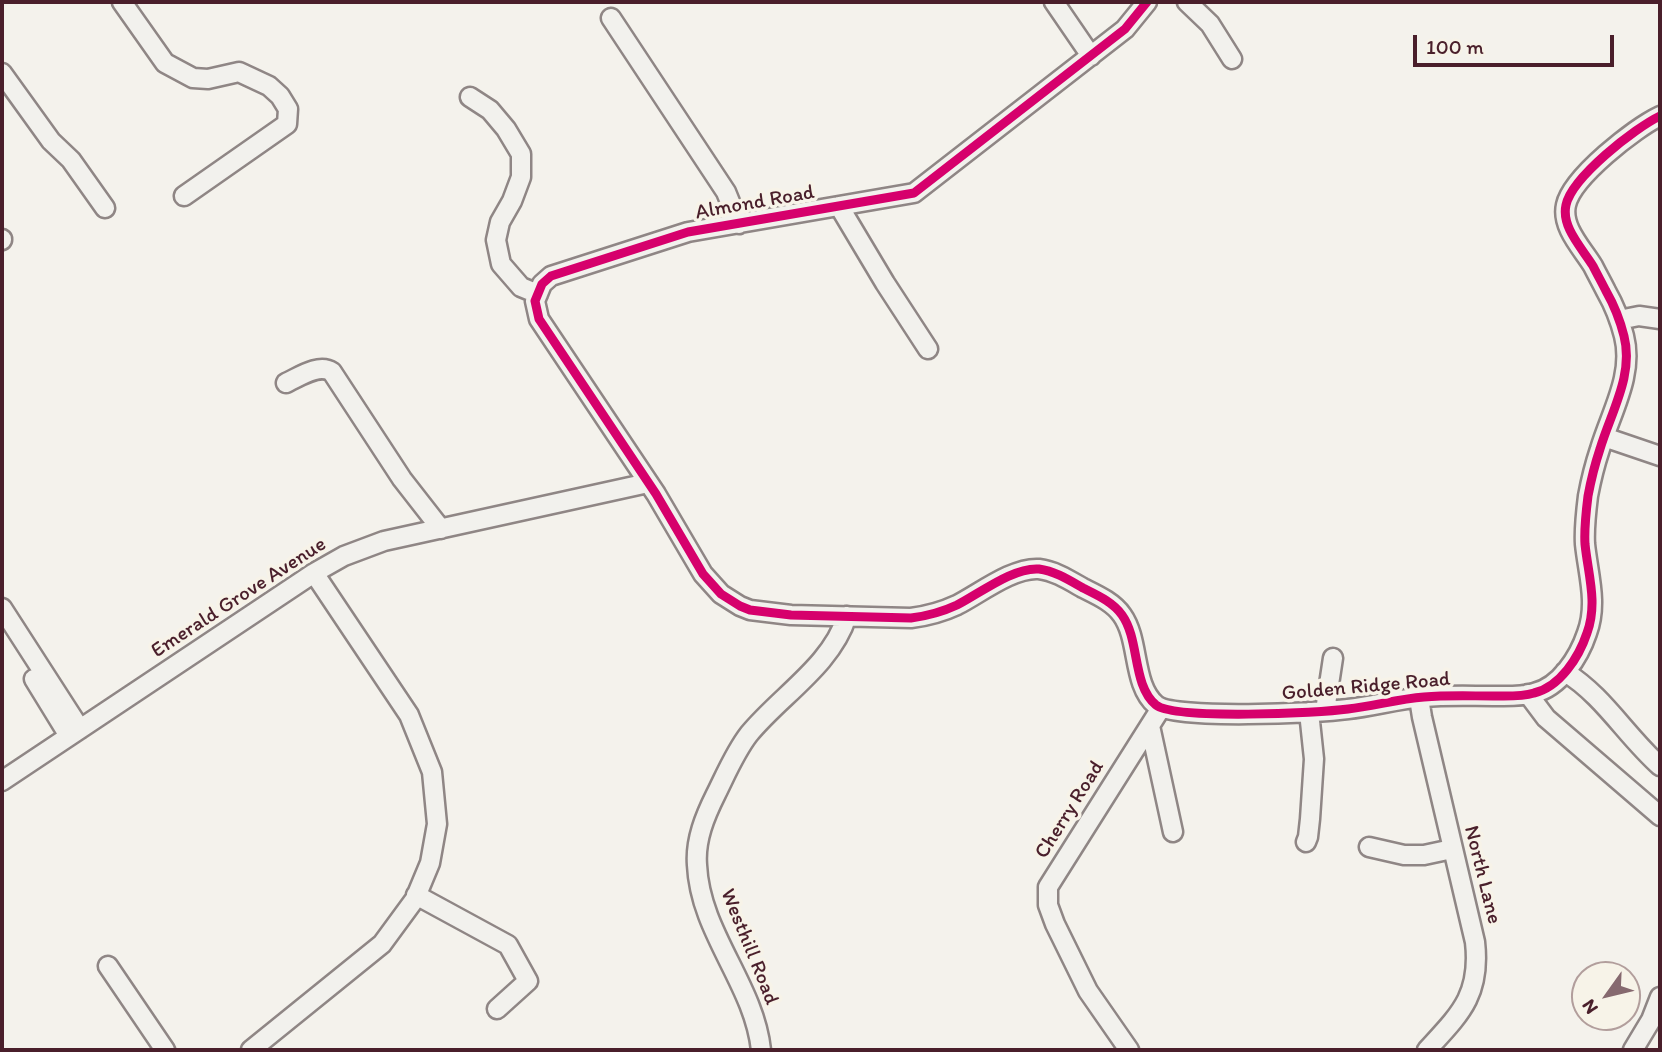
<!DOCTYPE html>
<style>
body{margin:0}
#map{position:relative;width:1662px;height:1052px;overflow:hidden;background:#f4f2ec;font-family:Itim,sans-serif}
canvas{display:block}
.frame{position:absolute;inset:0;border:4px solid #4a1f2b;pointer-events:none}
.north{position:absolute;left:1571px;top:961px;width:70px;height:70px;box-sizing:border-box;background:#f7f3e8;border:2px solid #b29e9c;border-radius:50%;rotate:236deg;font-size:19px;font-weight:700;line-height:28px;text-align:center;color:#4a1f2b}
.north::after{content:'';display:block;margin:auto;width:24px;height:32px;background:#86696f;clip-path:polygon(50% 0,100% 100%,50% 72%,0 100%)}
.scale{position:absolute;left:1413px;top:35px;width:201px;height:32px;box-sizing:border-box;border:4px solid #4a1f2b;border-top:0;padding-left:9px;font-size:21px;line-height:24px;white-space:nowrap;color:#4a1f2b;-webkit-text-stroke:5px #f7f3e8;paint-order:stroke}
</style>
<div id="map">
<canvas width="1662" height="1052"></canvas>
<div class="frame"></div>
<div class="north">N</div>
<div class="scale">100 m</div>
</div>
<script>
const context = document.querySelector('canvas').getContext('2d');
context.lineJoin = 'round';
function strokePath(path, color, width, dash) { context.strokeStyle = color; context.lineWidth = width; context.lineCap = dash ? 'butt' : 'round'; context.setLineDash(dash || []); context.stroke(path); }
function drawText(font, color, halo, rows, align = 'center') {
  context.font = font + ' Itim,sans-serif'; context.lineWidth = 7; context.setLineDash([]); context.textBaseline = 'middle'; context.strokeStyle = halo; context.fillStyle = color; for (const [text, x, y, turn = 0] of rows) {
    context.save(); context.translate(x, y); context.rotate((+turn || 0) * Math.PI / 180); context.textAlign = isNaN(turn) ? turn : align; if (halo) context.strokeText(text, 0, 0); context.fillText(text, 0, 0); context.restore();
  }
}
const minor = new Path2D(`
 M122,2L165,63L193,78L208,79L239,72L269,86L280,96L288,109L287,124L184,196
 M1054,2L1091,56
 M1147,2L1125,29L914,193L688,232L551,276L542,284L535,301L539,319L656,494L703,574L721,594L740,606L750,610L791,615L911,618C927,616 942,612 957,605C979,594 1013,567 1039,569C1055,571 1069,580 1083,588C1097,595 1113,602 1122,615C1140,640 1132,685 1156,705C1175,720 1319,713 1348,709C1374,706 1398,699 1424,697C1447,695 1470,696 1493,696C1507,696 1521,697 1534,693C1560,687 1579,657 1587,633C1598,603 1588,574 1585,544C1584,528 1586,512 1588,496C1591,480 1595,464 1600,449C1611,412 1634,375 1624,336C1620,320 1614,305 1606,291C1602,283 1597,274 1593,266C1582,248 1561,227 1566,205C1572,177 1635,128 1660,116
 M1187,2L1210,24L1232,59
 M611,18L726,192L739,224
 M2,73L51,141L71,160L105,208
 M470,97L490,110L506,129L521,154V177L512,201L500,222L496,240L501,264L521,287L538,294
 M839,206L885,283L928,349
 M2,239V240
 M1619,320L1639,316L1660,319
 M286,383C299,377 319,363 332,372L402,479L441,529
 M1604,437L1660,456
 M2,608L80,729
 M1565,672C1603,695 1627,737 1660,766
 M34,679L69,736
 M1528,694L1546,718L1660,816
 M1419,698L1422,717L1475,942C1481,995 1460,1014 1427,1050
 M1325,711L1333,658
 M1150,726L1173,832
 M2,781L314,573L344,556L384,541L648,483
 M1306,842L1308,837L1310,819L1314,759L1309,712
 M1369,847L1404,855H1424L1452,849
 M416,895L508,945L528,981L497,1009
 M108,966L165,1050
 M251,1050L382,944L415,899L430,863L437,824L432,772L409,715L314,573
 M761,1050C754,984 700,933 697,865C695,840 705,816 716,794C726,774 735,752 749,734C781,695 831,666 847,616
 M1129,1050L1088,991L1055,924L1048,905V887L1161,708
 M1633,1050L1651,1020L1660,997`);
strokePath(minor, '#8f8685', 23);
strokePath(minor, '#f2f1ed', 18);
strokePath(new Path2D(`
 M1147,2L1125,29L914,193L688,232L551,276L542,284L535,301L539,319L656,494L703,574L721,594L740,606L750,610L791,615L911,618C927,616 942,612 957,605C979,594 1013,567 1039,569C1055,571 1069,580 1083,588C1097,595 1113,602 1122,615C1140,640 1132,685 1156,705C1175,720 1319,713 1348,709C1374,706 1398,699 1424,697C1447,695 1470,696 1493,696C1507,696 1521,697 1534,693C1560,687 1579,657 1587,633C1598,603 1588,574 1585,544C1584,528 1586,512 1588,496C1591,480 1595,464 1600,449C1611,412 1634,375 1624,336C1620,320 1614,305 1606,291C1602,283 1597,274 1593,266C1582,248 1561,227 1566,205C1572,177 1635,128 1660,116`), '#d6006c', 9);
drawText('21px', '#4a1f2b', '#f7f3e8', [
 ["Almond Road",755,203,-10],
 ["Emerald Grove Avenue",239,598,-33],
 ["Golden Ridge Road",1366,687,-5],
 ["Cherry Road",1070,810,-58],
 ["North Lane",1482,875,76],
 ["Westhill Road",749,947,68]
]);
</script>
